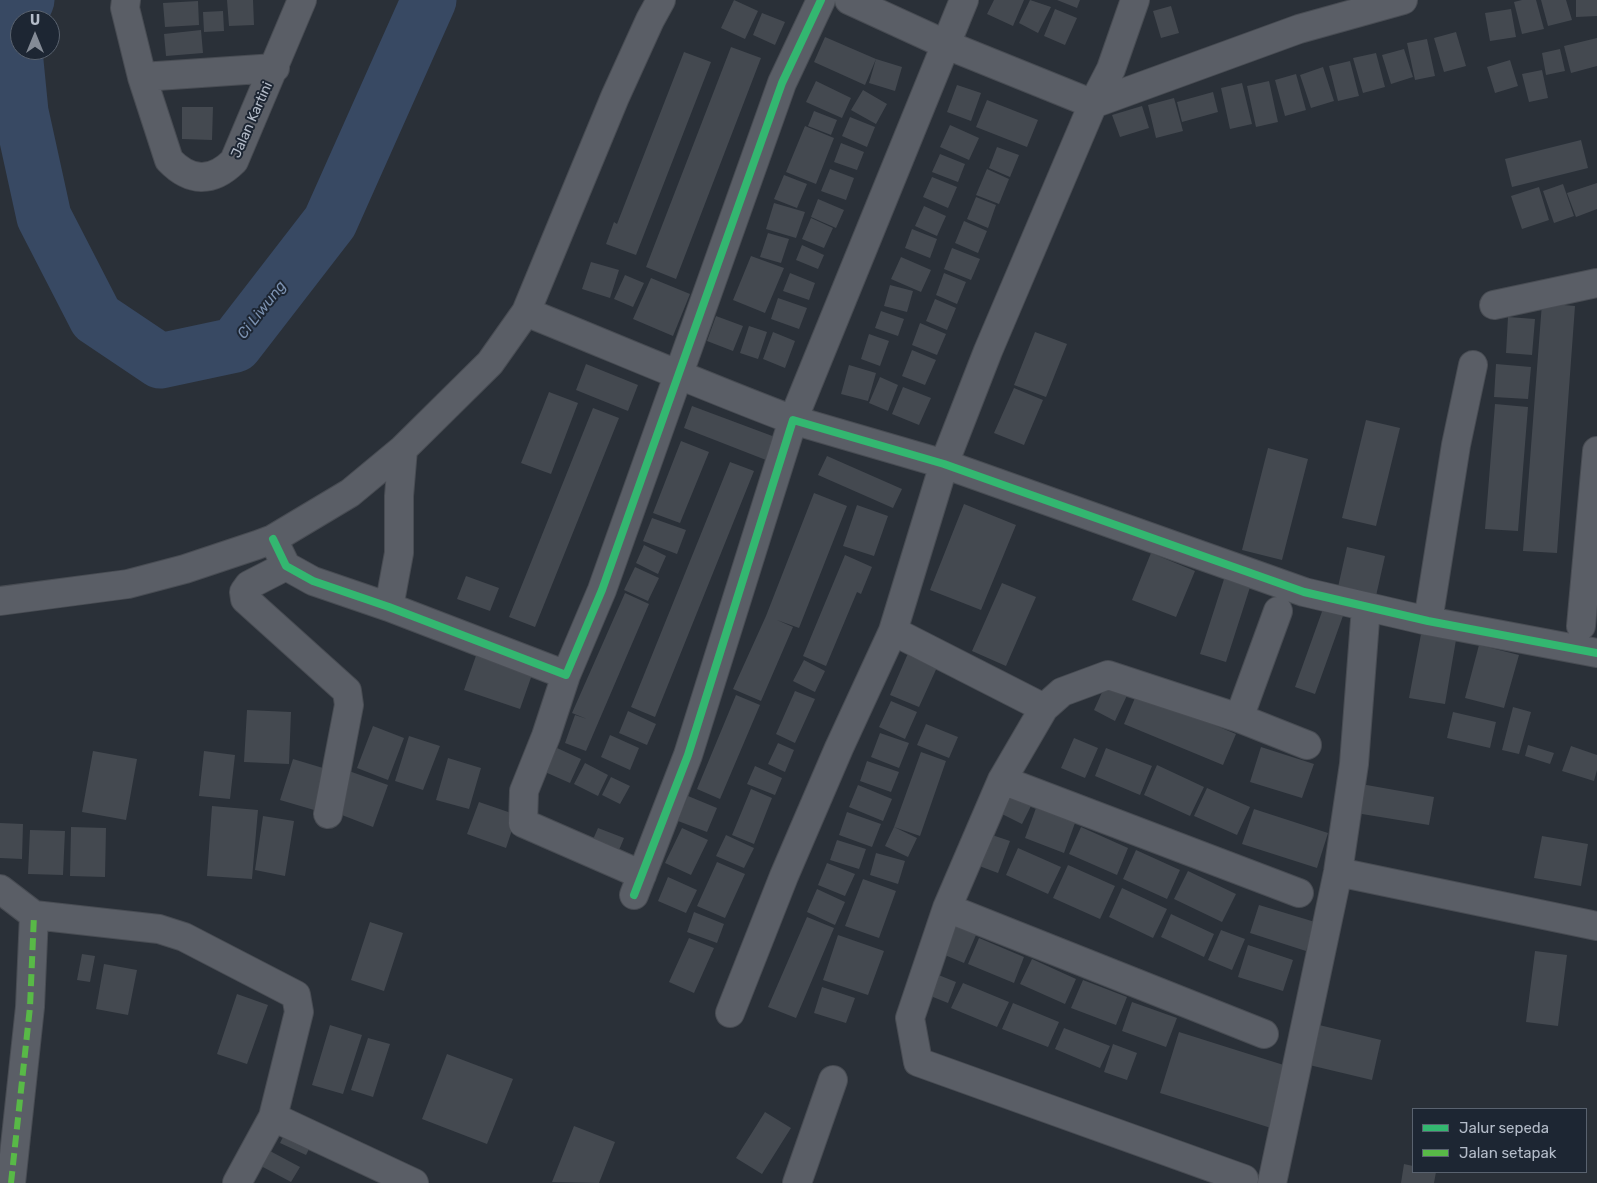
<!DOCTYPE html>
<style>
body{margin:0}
#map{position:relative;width:1597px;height:1183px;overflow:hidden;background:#2a3038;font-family:Rubik,sans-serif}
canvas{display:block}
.legend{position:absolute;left:1412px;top:1108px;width:175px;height:65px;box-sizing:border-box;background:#1d2633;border:1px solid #59626f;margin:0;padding:6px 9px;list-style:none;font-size:15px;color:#b4bcc9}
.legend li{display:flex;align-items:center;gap:10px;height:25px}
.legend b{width:25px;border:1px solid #59626f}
.north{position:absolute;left:10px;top:10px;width:50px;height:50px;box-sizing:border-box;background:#1d2633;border:1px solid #59626f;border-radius:50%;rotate:0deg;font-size:14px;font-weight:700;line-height:20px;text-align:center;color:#b4bcc9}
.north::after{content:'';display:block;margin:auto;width:18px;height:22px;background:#848b96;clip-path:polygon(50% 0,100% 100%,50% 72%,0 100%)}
</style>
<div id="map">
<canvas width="1597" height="1183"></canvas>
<ul class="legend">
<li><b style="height:6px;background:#33b770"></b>Jalur sepeda</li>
<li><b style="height:6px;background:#58b947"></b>Jalan setapak</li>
</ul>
<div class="north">U</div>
</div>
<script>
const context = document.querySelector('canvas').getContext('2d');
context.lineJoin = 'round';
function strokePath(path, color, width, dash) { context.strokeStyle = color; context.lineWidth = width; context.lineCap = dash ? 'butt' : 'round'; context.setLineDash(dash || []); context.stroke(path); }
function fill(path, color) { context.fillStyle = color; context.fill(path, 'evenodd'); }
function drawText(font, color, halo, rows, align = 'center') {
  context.font = font + ' Rubik,sans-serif'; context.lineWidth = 4; context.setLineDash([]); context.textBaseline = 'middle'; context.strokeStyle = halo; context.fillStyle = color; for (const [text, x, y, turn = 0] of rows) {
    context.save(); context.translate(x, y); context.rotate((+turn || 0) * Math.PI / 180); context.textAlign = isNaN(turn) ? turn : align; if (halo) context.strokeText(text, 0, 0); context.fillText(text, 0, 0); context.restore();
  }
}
strokePath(new Path2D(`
 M27,0L13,31L21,112L44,217L96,318L160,361L235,345L330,222L429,0`), '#384963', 55);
fill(new Path2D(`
 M227,0H253L254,25L229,26Z
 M734,0L758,11L745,39L721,28Z
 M994,0H1024L1013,26L987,14Z
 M1030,0L1051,7L1038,33L1019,23Z
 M1057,0H1080L1077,8Z
 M1522,0H1536L1544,29L1522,34L1514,2Z
 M1541,0H1566L1572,20L1548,26Z
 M1576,0H1597V16L1576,17Z
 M198,1L199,25L165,27L163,3Z
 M1171,6L1179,33L1161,38L1153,11Z
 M1055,9L1077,18L1065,45L1044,36Z
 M1511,9L1516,37L1490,41L1485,13Z
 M223,11L224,31L204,32L203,12Z
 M762,13L785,22L775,45L753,35Z
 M201,30L203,53L166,56L164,34Z
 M1456,32L1466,66L1444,72L1434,38Z
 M825,37L876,59L902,67L895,91L869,83L876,59L865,85L814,62Z
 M1597,38V66L1571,73L1564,46Z
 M1427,39L1435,76L1415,80L1407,43Z
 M731,47L761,58L676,279L646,267Z
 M1404,49L1413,77L1391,84L1382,55Z
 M1560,49L1565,71L1546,75L1542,53Z
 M684,52L711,62L636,255L606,244L614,222L617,224Z
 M1376,53L1385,87L1363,93L1353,58Z
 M1510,60L1518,86L1495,93L1487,67Z
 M1350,61L1359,96L1338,101L1329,66Z
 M1323,67L1334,101L1311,108L1300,75Z
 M1542,70L1548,98L1529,102L1522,74Z
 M1296,74L1306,110L1285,116L1275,80Z
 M816,81L851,98L842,118L806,102Z
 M1269,81L1278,122L1256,127L1247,86Z
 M1242,83L1252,124L1230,129L1221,88Z
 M957,85L981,93L971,121L947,112Z
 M863,90L887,104L876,124L851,110Z
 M1213,92L1218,112L1182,122L1177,102Z
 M1174,98L1183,131L1156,138L1148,105Z
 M987,100L1038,120L1027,147L976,127Z
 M1142,106L1149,128L1120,137L1112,115Z
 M182,107H213L212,140L182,139Z
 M814,111L837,120L831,135L808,126Z
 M850,117L875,127L867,147L842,136Z
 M950,125L979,138L969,160L940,147Z
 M805,126L834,138L816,184L786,172Z
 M1581,140L1588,168L1512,187L1505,159Z
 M841,143L864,152L857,170L834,162Z
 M997,147L1019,155L1010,177L989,168Z
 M940,154L965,164L958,182L932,172Z
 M830,169L854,178L846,200L821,191Z
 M987,169L1009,179L999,204L976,195Z
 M784,175L807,184L797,208L774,199Z
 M932,177L957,187L948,208L923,197Z
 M1597,183V209L1576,217L1567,193Z
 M1563,184L1574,216L1554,223L1543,191Z
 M1539,187L1549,220L1522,229L1511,196Z
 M976,197L996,205L988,228L967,219Z
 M818,199L844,210L836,228L811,217Z
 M774,203L805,212L796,238L766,229Z
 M924,206L946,216L937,236L915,226Z
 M811,218L833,228L824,248L802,239Z
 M964,221L987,231L978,253L955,243Z
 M912,229L937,239L930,258L905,248Z
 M768,233L789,239L781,263L760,257Z
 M802,245L824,255L818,269L796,260Z
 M952,248L980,259L971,280L944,269Z
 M751,256L784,268L765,313L733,300Z
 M901,257L931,270L921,292L891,279Z
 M591,262L619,270L610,298L582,289Z
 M790,273L815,283L809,300L783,291Z
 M944,273L966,282L957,304L936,295Z
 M625,275L644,283L633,307L614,299Z
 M651,278L690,294L673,336L633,319Z
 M890,285L913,291L907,312L884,306Z
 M778,298L807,308L799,329L771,319Z
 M935,299L956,308L947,330L926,321Z
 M1542,303L1575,306L1557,553L1523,551Z
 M881,311L904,319L898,336L875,328Z
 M716,316L743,326L733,351L707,341Z
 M1508,317L1535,319L1532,355L1506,353Z
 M920,323L946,334L937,355L912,345Z
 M749,326L767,332L758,359L740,353Z
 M773,332L795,341L785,368L763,359Z
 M1035,332L1067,344L1046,397L1014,385Z
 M869,334L889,341L880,366L861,359Z
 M912,350L936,360L925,385L902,376Z
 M586,364L638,385L628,411L576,390Z
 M1496,364L1531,367L1528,399L1494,397Z
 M849,365L876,373L868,401L841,394Z
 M880,377L898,385L888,411L869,403Z
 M903,387L931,398L919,425L892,414Z
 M1014,388L1043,400L1024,445L994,433Z
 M549,392L578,403L551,474L521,463Z
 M1495,404L1528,407L1518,531L1485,529Z
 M692,406L775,437L766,460L684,428Z
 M593,408L619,418L535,627L509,617Z
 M1366,420L1400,428L1376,526L1342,518Z
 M681,441L709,452L680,523L653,513Z
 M1268,448L1308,459L1282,560L1242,550Z
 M827,456L902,489L893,508L818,475Z
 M730,462L754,471L655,717L631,707Z
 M814,493L847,506L799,628L777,620L793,627L761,701L733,689L766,616Z
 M964,504L1016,525L981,610L930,590Z
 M857,505L888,516L874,556L843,546Z
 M652,518L686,530L677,554L643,541Z
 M644,545L666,556L658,574L636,563Z
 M1347,547L1385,556L1376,596L1338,587Z
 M1151,553L1195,571L1176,617L1132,600Z
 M845,555L872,567L861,594L857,592L826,666L803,656Z
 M635,567L659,578L648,601L624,590Z
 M466,576L499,588L490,611L457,599Z
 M1225,576L1251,584L1226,662L1200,654Z
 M1002,583L1036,597L1006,666L972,651Z
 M625,593L649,604L586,751L565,743L575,715L587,719L572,713Z
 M1324,606L1344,613L1315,694L1295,687Z
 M1421,634L1456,640L1445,704L1409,698Z
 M1479,645L1519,655L1504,708L1465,698Z
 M478,650L534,669L520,709L464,690Z
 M909,651L939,663L919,707L890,695Z
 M804,660L825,671L815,692L793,681Z
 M1108,679L1130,689L1115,721L1094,710Z
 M795,691L815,699L795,743L776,734Z
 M1137,693L1236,734L1223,765L1124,724Z
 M736,695L760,705L720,799L697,789Z
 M891,701L917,712L905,739L879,727Z
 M1513,707L1531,712L1519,754L1502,750Z
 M247,710L291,712L289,764L244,762Z
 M628,711L656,724L647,745L619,733Z
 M1453,712L1496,722L1490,748L1447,738Z
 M926,724L958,737L949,758L917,745Z
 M373,726L404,738L388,780L357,768Z
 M880,733L909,743L899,768L871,757Z
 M610,735L639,748L630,770L601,757Z
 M409,736L440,746L423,790L395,781Z
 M1074,738L1098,748L1085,778L1061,768Z
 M778,743L794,750L785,772L768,764Z
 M1528,745L1554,753L1550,764L1525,756Z
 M1571,746L1597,755V770L1594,781L1562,771Z
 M1261,747L1314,764L1302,798L1250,782Z
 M557,748L581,759L570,783L545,772Z
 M1106,748L1152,766L1140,795L1095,776Z
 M93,751L137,759L126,820L82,812Z
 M204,751L235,755L230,799L199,796Z
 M921,752L946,761L920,836L894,827Z
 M448,758L481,768L469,809L436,800Z
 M293,759L333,771L321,812L280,800Z
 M867,761L899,772L891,792L860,781Z
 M585,763L608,775L598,796L574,784Z
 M1157,765L1204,787L1190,816L1144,795Z
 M755,766L782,778L775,795L747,784Z
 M349,771L388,785L373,827L334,812Z
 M611,777L630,786L620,804L602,795Z
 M1361,784L1434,797L1429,825L1356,813Z
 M858,785L892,799L883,821L849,807Z
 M1207,788L1250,807L1237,835L1194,816Z
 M751,789L772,798L754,844L732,835Z
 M1009,791L1033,802L1022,824L998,812Z
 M688,796L717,808L707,832L678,821Z
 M479,802L517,815L506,848L467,834Z
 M212,806L258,810L252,879L207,876Z
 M1036,808L1075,823L1064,853L1025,838Z
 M1254,809L1328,833L1317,868L1242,844Z
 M847,812L881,824L872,847L839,835Z
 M263,816L294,821L285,876L255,870Z
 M0,823L23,824L22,859L0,858Z
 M71,827L106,828L105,877L70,876Z
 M894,827L917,838L908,857L885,846Z
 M1081,827L1128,848L1117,875L1069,854Z
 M598,828L624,838L617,855L591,844Z
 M682,828L708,840L691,875L665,863Z
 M30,830L65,831L63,875L28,874Z
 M986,833L1010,841L998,873L974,864Z
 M726,835L754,848L744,868L716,856Z
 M1542,836L1588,844L1581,886L1534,878Z
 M837,840L866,849L859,869L830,860Z
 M1018,848L1061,867L1048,894L1006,875Z
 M1136,850L1180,870L1167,899L1123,879Z
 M876,853L905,861L898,884L870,875Z
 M717,862L745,874L725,918L697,906Z
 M827,863L855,874L845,896L818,885Z
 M1068,865L1115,886L1100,919L1053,898Z
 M1188,871L1236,894L1222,922L1174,899Z
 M668,877L697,890L686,913L658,901Z
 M863,879L896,891L879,938L845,926Z
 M1122,888L1167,909L1153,938L1109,917Z
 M817,889L845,902L835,925L807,912Z
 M1259,905L1315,922L1306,951L1250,933Z
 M694,912L724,924L717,943L687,932Z
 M1171,914L1214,934L1204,957L1161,937Z
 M807,917L834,928L796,1018L768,1007Z
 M370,922L403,933L384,991L351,980Z
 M953,925L976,935L964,963L940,953Z
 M1221,930L1245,939L1232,970L1208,960Z
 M838,935L884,951L868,995L823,980Z
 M689,938L714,948L694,993L669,982Z
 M979,938L1024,957L1014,983L968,964Z
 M1248,945L1293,960L1283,991L1238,977Z
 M1535,951L1567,955L1558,1026L1526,1022Z
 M82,954L95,956L90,982L77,980Z
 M1032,959L1076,979L1065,1004L1020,984Z
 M104,964L137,970L128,1015L96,1009Z
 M931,972L956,982L948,1003L923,993Z
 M1083,980L1127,997L1116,1025L1071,1008Z
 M963,983L1009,1002L997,1027L951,1008Z
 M822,987L855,998L846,1023L814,1013Z
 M237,994L268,1005L247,1064L217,1054Z
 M1132,1002L1177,1018L1166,1047L1122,1031Z
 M1013,1003L1059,1022L1048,1047L1002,1029Z
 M1315,1024L1381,1040L1372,1080L1305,1064Z
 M330,1025L362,1035L343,1094L312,1085Z
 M1064,1028L1110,1046L1100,1068L1055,1049Z
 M1179,1032L1290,1067L1271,1128L1160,1093Z
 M368,1038L390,1044L373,1097L351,1090Z
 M1113,1044L1137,1053L1127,1080L1104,1072Z
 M447,1054L513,1079L487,1144L422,1119Z
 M765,1112L791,1128L762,1174L736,1158Z
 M289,1125L315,1137L306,1155L280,1143Z
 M574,1126L615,1142L599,1183L552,1182Z
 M270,1151L300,1167L291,1182L261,1166Z
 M1404,1164L1413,1166V1172H1436L1434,1183H1401Z`), '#444950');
const minor = new Path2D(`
 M126,0L125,8L142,77L169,160C190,182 212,183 234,161L302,0
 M849,0L947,45L1093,104L1299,29L1403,0
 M142,77L275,68
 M1494,305L1597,283
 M526,312C615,348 703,386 793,420L964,0
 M273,539L286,566L313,581L389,607L566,675L602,590L782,83L821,0
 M286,566L249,585L244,592L245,599L347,691L349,705L328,814
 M0,601L128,584L185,569L257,545L273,539L350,493L403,449L490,363L526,312L615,97L650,20L661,0
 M389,607L399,553V496L403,449
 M1428,621L1456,445L1473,365
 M1581,626L1597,451
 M893,631L1044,708L1002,780L947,908L910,1018L918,1062L1244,1179
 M566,675L546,736L524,791L523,823L642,875
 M1044,708L1062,692L1108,675L1239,718L1307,745
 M1239,718L1278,611
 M1002,780L1299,893
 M1338,872L1597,926
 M0,889L34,915L159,929L184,937L296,995L299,1012L273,1117L237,1183
 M634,895L688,755L793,420L944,464L1304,592L1428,621L1597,653
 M947,908L1264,1034
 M730,1013L784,876L839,748L893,631L944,464L988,351L1093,104L1111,69L1135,0
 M273,1117L414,1183
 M11,1183L30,1007L34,915
 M797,1183L833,1080
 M1272,1183L1338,872L1354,764L1366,607`);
strokePath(minor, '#484c53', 30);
strokePath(minor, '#5a5e66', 28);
strokePath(new Path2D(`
 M11,1183L30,1007L34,915`), '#58b947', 6, [12, 6]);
strokePath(new Path2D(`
 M273,539L286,566L313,581L389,607L566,675L602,590L782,83L821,0
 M634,895L688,755L793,420L944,464L1304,592L1428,621L1597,653`), '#33b770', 8);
drawText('14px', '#b4bcc9', '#1d2633', [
 ["Jalan Kartini",252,120,-66]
]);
drawText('italic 15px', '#7c92b1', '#1d2633', [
 ["Ci Liwung",262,310,-52]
]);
</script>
